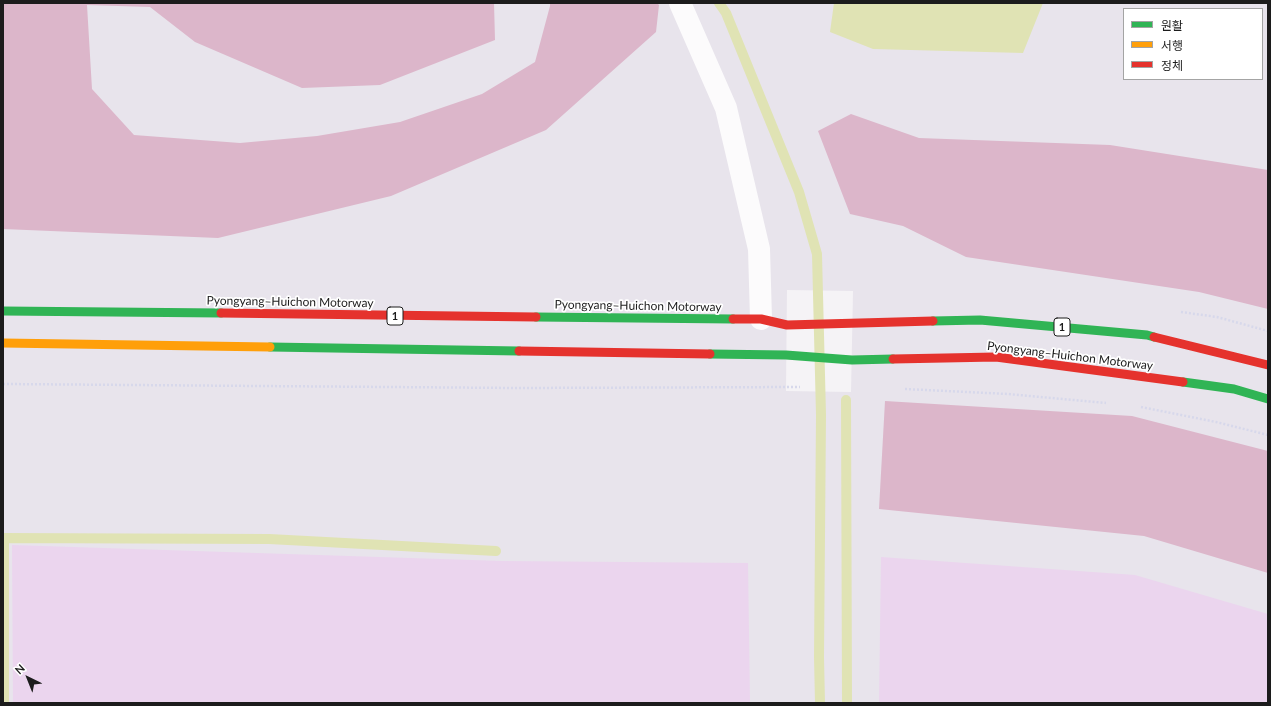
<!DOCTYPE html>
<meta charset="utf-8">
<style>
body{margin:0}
#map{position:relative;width:1271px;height:706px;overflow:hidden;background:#e8e4ec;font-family:Lato,"Noto Sans KR",sans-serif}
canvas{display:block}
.frame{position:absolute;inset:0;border:4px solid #1c1c1c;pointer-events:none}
.legend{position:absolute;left:1123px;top:8px;width:140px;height:72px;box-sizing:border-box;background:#fff;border:1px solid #a4a4a4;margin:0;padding:5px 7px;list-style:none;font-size:12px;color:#1c1c1c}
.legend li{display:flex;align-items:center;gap:8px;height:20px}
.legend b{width:20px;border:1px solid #a4a4a4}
.north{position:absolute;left:8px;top:658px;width:40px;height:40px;-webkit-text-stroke:3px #fff;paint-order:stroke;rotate:317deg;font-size:11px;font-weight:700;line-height:16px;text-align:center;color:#1c1c1c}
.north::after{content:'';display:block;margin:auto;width:14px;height:18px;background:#1c1c1c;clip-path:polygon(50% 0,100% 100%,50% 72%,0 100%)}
</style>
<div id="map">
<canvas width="1271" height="706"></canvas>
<div class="frame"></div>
<ul class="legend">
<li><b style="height:5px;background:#30b455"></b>원활</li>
<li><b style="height:5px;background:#ff9f0a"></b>서행</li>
<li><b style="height:5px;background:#e5322d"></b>정체</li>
</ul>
<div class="north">N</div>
</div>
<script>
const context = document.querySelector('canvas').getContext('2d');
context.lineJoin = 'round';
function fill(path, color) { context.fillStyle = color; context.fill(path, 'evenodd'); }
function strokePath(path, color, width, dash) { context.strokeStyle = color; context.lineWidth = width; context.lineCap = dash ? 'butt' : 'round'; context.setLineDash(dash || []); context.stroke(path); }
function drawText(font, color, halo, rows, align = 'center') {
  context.font = font + ' Lato,sans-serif'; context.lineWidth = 3.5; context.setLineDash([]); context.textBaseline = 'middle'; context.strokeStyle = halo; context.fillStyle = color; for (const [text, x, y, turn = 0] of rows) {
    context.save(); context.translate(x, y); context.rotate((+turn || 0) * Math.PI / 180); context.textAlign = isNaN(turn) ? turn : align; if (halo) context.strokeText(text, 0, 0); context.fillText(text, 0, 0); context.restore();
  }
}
fill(new Path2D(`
 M12,545L502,561L748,563L750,703H13Z
 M881,557L1135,575L1268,614V703H879Z`), '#ebd5ee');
fill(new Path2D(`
 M3,3H494L495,40L380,85L302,88L195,42L150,7L87,5L92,89L134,135L240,143L317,136L400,122L482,94L535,62L550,6V3H657L659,5L656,32L546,130L391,196L218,238L3,229Z
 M851,114L919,138L1110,145L1268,170V309L1199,292L966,257L903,226L850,214L818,131Z
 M885,401L1132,416L1268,451V573L1144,536L879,509Z`), '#dcb6ca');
fill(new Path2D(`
 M834,3H1043L1023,53L873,49L830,32Z`), '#e0e3b4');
fill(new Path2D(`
 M787,290L853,291L851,392L786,391Z`), '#f5f3f6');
strokePath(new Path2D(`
 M719,3L726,13L799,192L817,254L821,415L819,657L820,703
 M846,400L847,703
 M3,538L269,539L496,551
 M4,703V538`), '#e0e3b4', 10);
strokePath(new Path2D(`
 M1181,312L1217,317L1268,331
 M3,384L516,388L800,387
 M905,389L1008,394L1106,403
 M1141,407L1216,422L1268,435`), '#d7d8eb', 2.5, [2, 2]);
strokePath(new Path2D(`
 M680,3L726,108L759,249L761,319`), '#fcfbfc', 22);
strokePath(new Path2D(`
 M3,311L221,313
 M536,317L733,319
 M933,321L980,320L1147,335L1154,337
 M270,347L519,351
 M710,354L786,355L852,360L893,359
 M1183,382L1234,389L1268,399`), '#30b455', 9);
strokePath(new Path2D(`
 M3,343L270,347`), '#ff9f0a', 9);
strokePath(new Path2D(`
 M221,313L536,317
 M733,319H761L787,325L933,321
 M1154,337L1268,365
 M519,351L710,354
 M893,359L996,357L1183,382`), '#e5322d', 9);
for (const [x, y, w] of [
 [395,316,16],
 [1062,327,16]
]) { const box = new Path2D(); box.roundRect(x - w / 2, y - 9, w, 18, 3); context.fillStyle = '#fff'; context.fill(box); strokePath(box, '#1c1c1c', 1); }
drawText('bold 11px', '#1c1c1c', null, [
 ["1",395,316],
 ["1",1062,327]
]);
drawText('12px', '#1c1c1c', '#fff', [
 ["Pyongyang–Huichon Motorway",290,302,1],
 ["Pyongyang–Huichon Motorway",638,306,1],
 ["Pyongyang–Huichon Motorway",1070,356,7]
]);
</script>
